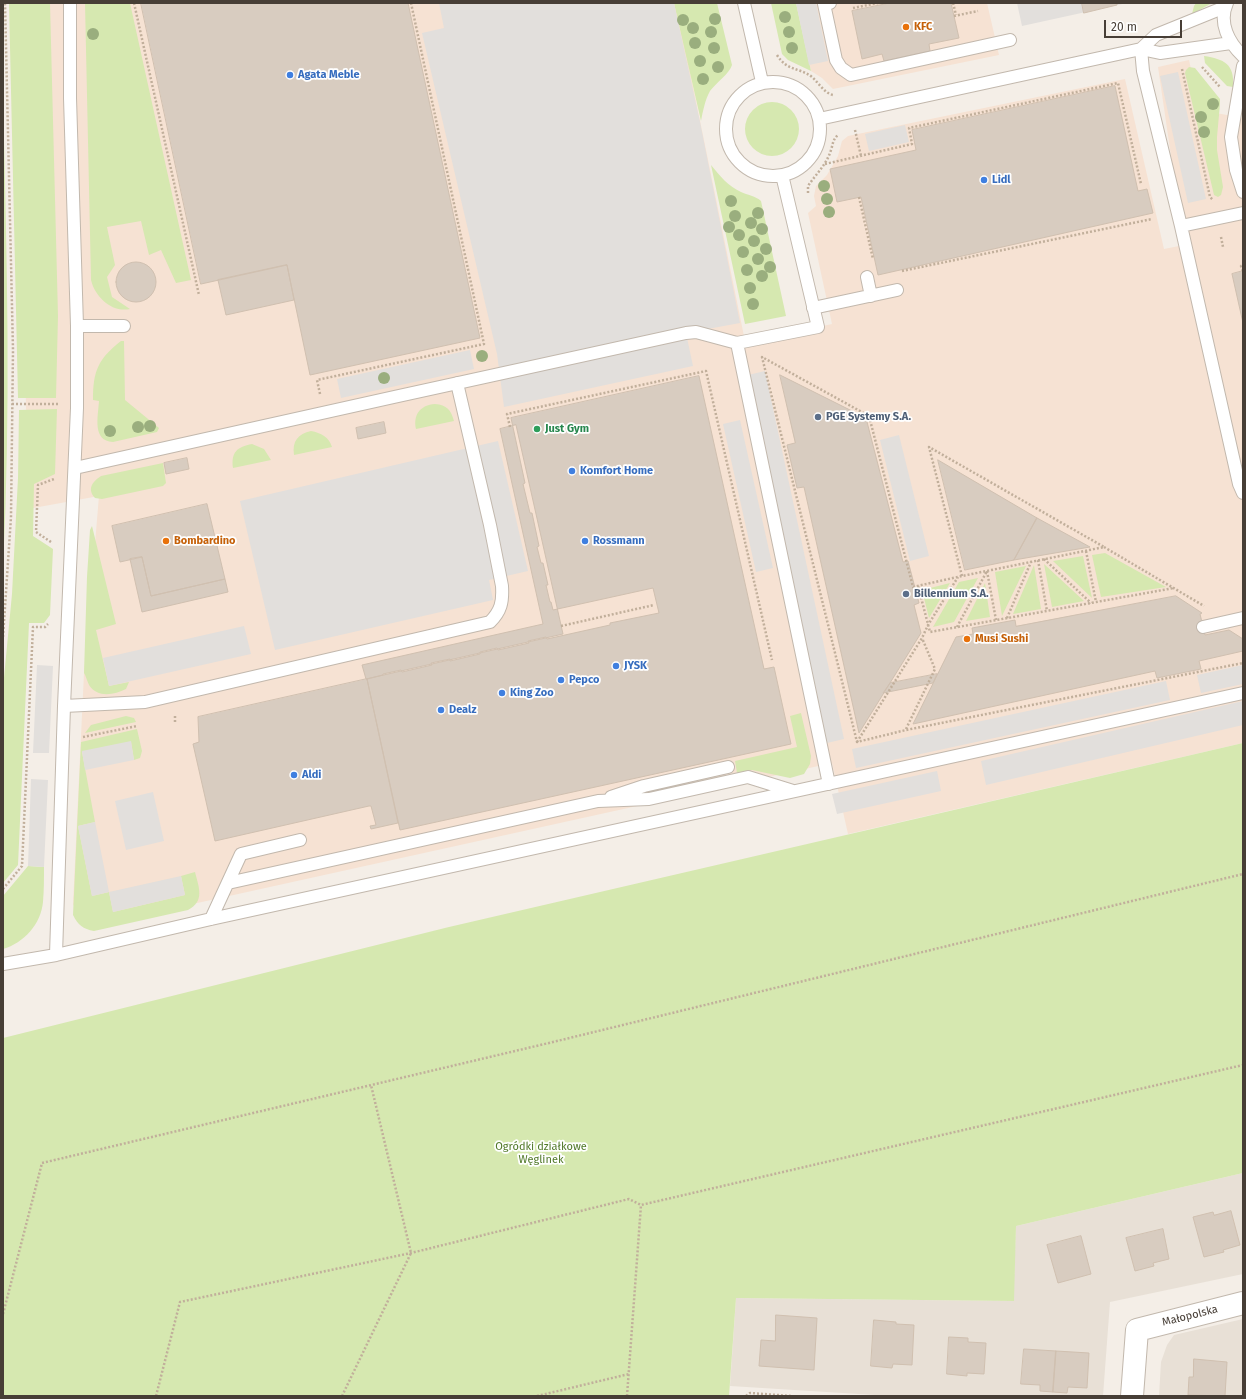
<!DOCTYPE html>
<meta charset="utf-8">
<style>
body{margin:0}
#map{position:relative;width:1246px;height:1399px;overflow:hidden;background:#f4eee7;font-family:"Fira Sans",sans-serif}
canvas{display:block}
.frame{position:absolute;inset:0;border:4px solid #473e36;pointer-events:none}
.scale{position:absolute;left:1104px;top:20px;width:78px;height:18px;box-sizing:border-box;border:2px solid #473e36;border-top:0;padding-left:5px;font-size:12px;line-height:14px;white-space:nowrap;color:#473e36;-webkit-text-stroke:3px #fff;paint-order:stroke}
</style>
<div id="map">
<canvas width="1246" height="1399"></canvas>
<div class="frame"></div>
<div class="scale">20 m</div>
</div>
<script>
const context = document.querySelector('canvas').getContext('2d');
context.lineJoin = 'round';
function fill(path, color) { context.fillStyle = color; context.fill(path, 'evenodd'); }
function strokePath(path, color, width, dash) { context.strokeStyle = color; context.lineWidth = width; context.lineCap = dash ? 'butt' : 'round'; context.setLineDash(dash || []); context.stroke(path); }
function drawText(font, color, halo, rows, align = 'center') {
  context.font = font + ' "Fira Sans",sans-serif'; context.lineWidth = 3.5; context.setLineDash([]); context.textBaseline = 'middle'; context.strokeStyle = halo; context.fillStyle = color; for (const [text, x, y, turn = 0] of rows) {
    context.save(); context.translate(x, y); context.rotate((+turn || 0) * Math.PI / 180); context.textAlign = isNaN(turn) ? turn : align; if (halo) context.strokeText(text, 0, 0); context.fillText(text, 0, 0); context.restore();
  }
}
fill(new Path2D(`
 M1243,1173V1274L1110,1302L1103,1396H891L730,1386L736,1298L1013,1301L1016,1226Z
 M1243,1319V1396H1159L1161,1362L1167,1345L1174,1335Z`), '#e8e0d6');
fill(new Path2D(`
 M18,3H676L746,346L772,337L832,324L808,213L816,206L814,196L816,186L827,175L838,156L842,141L848,136L1125,79L1164,249L1184,245L1158,67L1189,60L1200,110L1243,118V743L848,834L832,763L84,928L73,904L84,673L99,496L28,509Z
 M796,3H987L999,55L833,89L822,78L811,71Z`), '#f6e2d3');
fill(new Path2D(`
 M9,3H50L58,316L56,398H18Z
 M85,3H130L191,280L176,283L161,250L149,255L141,221L107,227L115,265L107,277L112,297L130,309C112,313 95,297 91,280Z
 M674,3H717L732,65C730,73 716,83 710,91C705,100 703,111 701,121Z
 M771,3H796L811,71L788,60L782,54Z
 M1196,3H1212L1192,14L1194,6Z
 M1204,56C1224,59 1235,64 1233,87L1227,86L1205,63Z
 M1189,67L1195,68L1220,99V104L1217,137V150L1223,187L1221,195L1218,197L1214,195L1185,73L1186,70Z
 M3,99C7,256 11,412 3,568Z
 M745 129a27 27 0 1 1 54 0a27 27 0 1 1-54 0Z
 M711,165C720,176 728,186 741,192C747,195 756,196 761,201L786,316L745,324Z
 M121,341H124L125,400L159,428L157,432L113,442C92,441 98,417 99,401L93,400C93,371 98,359 121,341Z
 M435,404C447,405 451,410 454,421L416,429C413,415 420,405 435,404Z
 M57,409L55,474L34,484L33,536L53,549L50,615L44,623H29L18,865L3,883V688L12,594L18,478L19,410Z
 M311,431C321,433 329,437 332,447L294,455C292,441 298,434 311,431Z
 M252,444L264,449L271,460L233,468C231,452 237,447 252,444Z
 M163,463L166,483L163,486L102,499L95,498C87,489 92,482 101,476Z
 M92,526L116,624L96,630L109,686L129,682L126,689C114,695 97,698 89,685C87,681 86,676 84,673L87,577L90,530Z
 M1105,553L1166,587L1101,597L1092,555Z
 M1083,556L1092,598L1053,561Z
 M1044,564L1084,601L1052,607Z
 M1034,565L1041,609L1013,614Z
 M1026,566L1002,616L995,572Z
 M978,578L954,622L933,627L959,582Z
 M950,583L929,618L922,590Z
 M985,583L990,617L966,621Z
 M801,713L811,756L810,764L804,774L790,778L752,770L737,773L735,761L797,747L790,716Z
 M126,716L134,718L136,722L85,733L91,725Z
 M137,729L142,751L140,758L134,760L131,742L82,752L95,822L78,826L92,896L109,892L113,912L185,895L181,876L195,872C199,888 205,901 188,910L94,931C83,929 78,925 73,915L81,742Z
 M1243,743V1173L1016,1226L1014,1301L736,1298L729,1396H3V1038L449,927Z
 M28,866L44,867C44,878 44,890 43,902C41,924 24,943 3,949V896Z`), '#d6e8b0');
fill(new Path2D(`
 M439,3H674L700,122L740,323L686,333L693,366L504,407L497,354L422,33L444,28Z
 M796,3H816L828,61L809,65Z
 M1017,3H1127L1022,26Z
 M1178,72L1206,199L1188,203L1160,76Z
 M905,125L909,142L869,151L865,134Z
 M470,350L474,369L341,398L337,379Z
 M765,371L844,739L827,743L748,375Z
 M740,420L773,568L756,572L723,424Z
 M899,435L929,556L910,561L880,440Z
 M498,441L528,571L489,580L493,600L275,650L240,501Z
 M244,626L251,654L109,686L103,658Z
 M37,665L53,666L49,753H33Z
 M1243,665V684L1201,693L1197,675Z
 M1166,681L1170,700L856,768L852,749Z
 M1243,701V725L986,785L981,761Z
 M131,741L134,760L85,770L82,751Z
 M937,771L941,791L837,814L832,794Z
 M31,779L48,780L44,867L28,866Z
 M153,792L164,841L126,850L115,801Z
 M95,822L109,892L181,876L185,895L113,912L109,892L92,896L78,826Z`), '#e2dfdc');
const building = new Path2D(`
 M141,3H408L480,338L310,375L287,265L201,284Z
 M890,3H951L959,38L929,44L930,51L884,61L882,54L862,59L852,11Z
 M1082,3H1117V5L1084,13Z
 M1115,86L1138,191L1147,189L1153,213L878,275L861,197L837,202L830,169L916,150L912,130Z
 M116 282a20 20 0 1 1 40 0a20 20 0 1 1-40 0Z
 M287,265L294,300L226,315L218,280Z
 M1243,271V323L1232,274Z
 M780,375L866,418L903,562L908,561L919,603L914,605L921,633L859,733L804,487L797,488L787,445L795,443Z
 M699,376L764,669L774,667L791,744L400,830L367,679L383,675V674L401,670L402,672L432,665L431,663L450,659V661L480,654V652L497,648L498,650L529,643L528,641L546,637L547,639L610,625V623L659,613L653,588L553,610L551,602H550L546,585H548L543,563H541L537,547L539,546L532,513H530L523,484L525,483L511,418Z
 M384,422L386,433L358,439L356,428Z
 M516,425L563,634L366,679L362,665L543,624L500,429Z
 M187,458L189,469L166,474L164,463Z
 M938,460L1037,518L1014,560L965,570Z
 M207,504L225,579L151,596L142,557L120,562L112,526Z
 M1037,518L1090,547L1014,560Z
 M142,557L151,596L225,579L228,592L142,612L130,559Z
 M1176,596L1202,613L1200,614L1205,635L1229,630L1243,639V651L1199,661L1201,669L1157,678L1155,671L913,724L956,637L973,634L972,628L1015,620L1016,626Z
 M937,674L933,683L883,693L890,683Z
 M367,679L398,823L371,829L370,826L376,825L371,806H369L215,841L193,744L199,742L198,717Z
 M1231,1211L1240,1245L1223,1250L1224,1252L1204,1257L1193,1217L1213,1212L1214,1215Z
 M1163,1229L1169,1259L1153,1263L1154,1266L1135,1271L1126,1238Z
 M1081,1236L1091,1274L1058,1283L1047,1245Z
 M776,1315L817,1318L814,1370L759,1366L761,1340L775,1341Z
 M874,1320L896,1322V1324L914,1325L912,1365L893,1364L892,1368L871,1366Z
 M949,1337L968,1338V1342L986,1343L984,1374L967,1373V1376L947,1374Z
 M1024,1349L1056,1351L1053,1392L1040,1391V1385L1021,1384Z
 M1056,1351L1089,1353L1087,1388L1068,1387L1067,1393L1053,1392Z
 M1194,1359L1227,1362L1225,1396L1188,1395L1189,1377H1193Z`);
fill(building, '#d8ccc0');
strokePath(building, '#d0c0b0', 1);
const lane = new Path2D(`
 M70,3V98L77,326V408L64,706L56,955L211,919L1243,693
 M744,3L762,82
 M830,3L824,4L836,60L841,68L851,75L1010,40
 M1227,3C1218,23 1229,43 1243,56
 M1141,49L1143,71L1181,226L1239,484L1243,493
 M1141,49L1156,35L1225,7
 M1243,66L1231,137L1236,170L1243,192
 M726 129a47 47 0 1 1 94 0a47 47 0 1 1-94 0Z
 M819,119L1141,49L1160,53L1231,43
 M1181,226L1243,213
 M867,277L871,296
 M813,308L897,290
 M77,326H124
 M737,343L829,784
 M75,468L394,397L686,333L696,332L737,343L818,327L782,175
 M1203,627L1243,618
 M64,706L145,702L490,622C501,611 503,602 502,586L490,525L457,383
 M611,797L644,786L728,767
 M228,883L598,801L649,799L748,777L793,791
 M211,919L241,854L300,840
 M3,964L56,955`);
const street = new Path2D(`
 M1132,1396L1137,1330L1243,1303`);
strokePath(lane, '#c2b8ad', 14);
strokePath(street, '#c2b8ad', 24);
strokePath(new Path2D(`
 M134,3L199,295
 M953,3L956,15
 M853,8L878,3
 M954,16L978,11
 M777,55C788,72 799,67 812,77C819,83 824,93 833,95
 M1202,67L1220,87
 M1182,69L1210,197L1213,200
 M855,130L861,156
 M825,164L912,144L909,128L1118,83L1141,184
 M808,193V186C816,174 827,164 831,150C833,144 833,139 838,135
 M859,197L873,259
 M1221,237L1223,247
 M902,271L1152,219
 M1243,271L1241,266L1243,265
 M320,394L317,380L484,344L411,3
 M12,404H58
 M510,427L507,414L706,371L772,660
 M51,542L36,532L38,485L54,479
 M1104,547L1204,606
 M1086,551L1096,602
 M1044,559L1091,603
 M1038,560L1047,611
 M987,571L996,620
 M962,576L929,447L1104,547L962,576L913,587L869,416L762,357L857,742L906,730L1243,663
 M918,586L930,632L1174,588
 M1007,618L1031,562
 M561,626L654,605
 M957,627L987,571
 M3,637L11,517L13,350L5,3
 M175,716V724
 M906,729L935,669L922,638
 M83,737L137,726
 M857,742L922,638L928,625L958,577
 M3,889L22,866L33,627H45L48,624
 M3,1314L42,1163L553,1042L1243,874
 M156,1396L180,1302L411,1253L629,1199L641,1205L1243,1065
 M342,1396L411,1253L371,1085
 M537,1396L629,1374
 M627,1396L641,1205
 M746,1396L750,1393L791,1396`), '#c1af9b', 2.5, [2, 2]);
strokePath(lane, '#fff', 12);
strokePath(street, '#fff', 22);
context.fillStyle = '#9aae7e';
for (const [x, y] of [
 [785,17],
 [715,19],
 [683,20],
 [693,28],
 [711,32],
 [789,32],
 [93,34],
 [695,43],
 [714,48],
 [792,48],
 [700,61],
 [718,67],
 [703,79],
 [1213,104],
 [1201,117],
 [1204,132],
 [824,186],
 [827,199],
 [731,201],
 [829,212],
 [758,213],
 [735,216],
 [751,223],
 [729,227],
 [762,229],
 [739,235],
 [754,241],
 [766,249],
 [743,252],
 [758,259],
 [770,267],
 [747,270],
 [762,276],
 [750,288],
 [753,304],
 [482,356],
 [384,378],
 [150,426],
 [138,427],
 [110,431]
]) { context.beginPath(); context.arc(x, y, 6, 0, 2 * Math.PI); context.fill(); }
for (const [x, y, r, color] of [
 [906,27,4,"#e8710a"],
 [290,75,4,"#3f7fe0"],
 [984,180,4,"#3f7fe0"],
 [818,417,4,"#5c6f8a"],
 [537,429,4,"#2e9e5b"],
 [572,471,4,"#3f7fe0"],
 [166,541,4,"#e8710a"],
 [585,541,4,"#3f7fe0"],
 [906,594,4,"#5c6f8a"],
 [967,639,4,"#e8710a"],
 [616,666,4,"#3f7fe0"],
 [561,680,4,"#3f7fe0"],
 [502,693,4,"#3f7fe0"],
 [441,710,4,"#3f7fe0"],
 [294,775,4,"#3f7fe0"]
]) { const dot = new Path2D(); dot.arc(x, y, r, 0, 2 * Math.PI); context.fillStyle = color; context.fill(dot); strokePath(dot, '#fff', 1.5); }
drawText('bold 11px', '#c56008', '#fff', [
 ["KFC",914,27],
 ["Bombardino",174,541],
 ["Musi Sushi",975,639]
], 'left');
drawText('bold 11px', '#366cbe', '#fff', [
 ["Agata Meble",298,75],
 ["Lidl",992,180],
 ["Komfort Home",580,471],
 ["Rossmann",593,541],
 ["JYSK",624,666],
 ["Pepco",569,680],
 ["King Zoo",510,693],
 ["Dealz",449,710],
 ["Aldi",302,775]
], 'left');
drawText('bold 11px', '#4e5e75', '#fff', [
 ["PGE Systemy S.A.",826,417],
 ["Billennium S.A.",914,594]
], 'left');
drawText('bold 11px', '#27864d', '#fff', [
 ["Just Gym",545,429]
], 'left');
drawText('11px', '#517929', '#fff', [
 ["Ogródki działkowe",541,1147],
 ["Węglinek",541,1160]
]);
drawText('11px', '#473e36', '#fff', [
 ["Małopolska",1190,1316,-14]
]);
</script>
